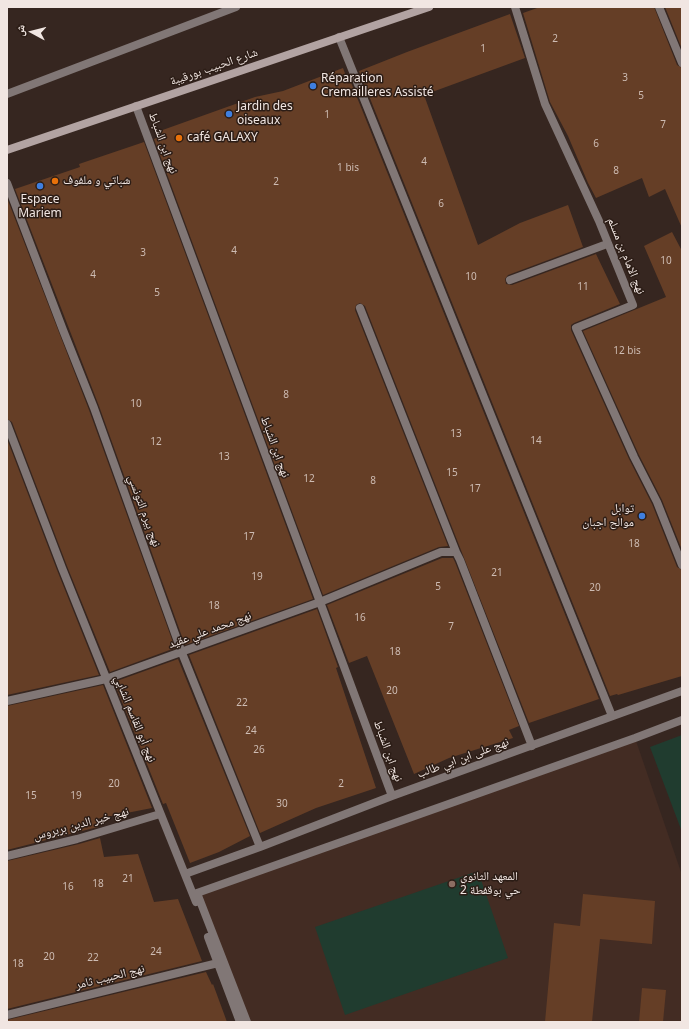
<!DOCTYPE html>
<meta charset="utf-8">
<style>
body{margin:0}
#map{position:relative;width:689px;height:1029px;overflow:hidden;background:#362620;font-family:"Noto Sans","Noto Naskh Arabic",sans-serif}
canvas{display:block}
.frame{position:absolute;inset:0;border:8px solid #f1e6e2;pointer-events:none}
.north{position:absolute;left:12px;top:12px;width:40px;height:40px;-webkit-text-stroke:3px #2c1d16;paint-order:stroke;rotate:277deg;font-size:11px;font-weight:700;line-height:16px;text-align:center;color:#f1e6e2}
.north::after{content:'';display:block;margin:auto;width:14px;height:18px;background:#f1e6e2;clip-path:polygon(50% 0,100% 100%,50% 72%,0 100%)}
</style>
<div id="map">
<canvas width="689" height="1029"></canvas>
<div class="frame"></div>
<div class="north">ش</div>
</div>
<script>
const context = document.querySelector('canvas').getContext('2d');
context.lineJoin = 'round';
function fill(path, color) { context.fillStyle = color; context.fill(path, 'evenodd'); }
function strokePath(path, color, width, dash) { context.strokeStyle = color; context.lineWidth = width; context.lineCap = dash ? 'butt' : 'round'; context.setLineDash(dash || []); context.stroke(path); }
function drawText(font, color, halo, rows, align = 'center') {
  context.font = font + ' "Noto Sans","Noto Naskh Arabic",sans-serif'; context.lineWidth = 3; context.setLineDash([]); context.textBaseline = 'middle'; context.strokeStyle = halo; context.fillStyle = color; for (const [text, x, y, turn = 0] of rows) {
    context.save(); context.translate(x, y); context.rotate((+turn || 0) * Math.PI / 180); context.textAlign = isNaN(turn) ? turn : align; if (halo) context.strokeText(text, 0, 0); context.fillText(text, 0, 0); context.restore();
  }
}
fill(new Path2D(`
 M635,738L682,875V1022H247L197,893Z`), '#432c23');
fill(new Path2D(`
 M682,735V832L650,747Z
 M478,871L508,958L345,1015L315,927Z`), '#203c2f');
fill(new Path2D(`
 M540,7H654L677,65L682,68V228L665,189L649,197L642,178L596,198L588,183L568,136L550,102L523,13Z
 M665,7H682V49Z
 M510,14L525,58L424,95L478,245L520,223L568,205L583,247L508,275L505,279L506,284L512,285L596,254L620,304L574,323L571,325V330L629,459L652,504L677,567L682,570V676L618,695L617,694L610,696L359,71L407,52Z
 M343,68L346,76L348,75L599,699L529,723L365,306L360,303L356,305L355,310L448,546L439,547L323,595L154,139L159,137L157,132L255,97L283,91Z
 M144,142L313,599L185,645L99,406L15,189L80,167L79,164Z
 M7,198L89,410L175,648L110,672L67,566L12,422L7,419Z
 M672,232L682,251V550L662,500L639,455L583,331L666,297L644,246Z
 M7,439L57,570L99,675L7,695Z
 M442,558H453L455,562L519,726L509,730L513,738L449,758L414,774L367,656L349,663L327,605Z
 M317,609L338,667L336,668L376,788L316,808L260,833L189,655Z
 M178,659L250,836L219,852L190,863L166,803L163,804L114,682Z
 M103,685L152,808L96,819L98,827L7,850V706Z
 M100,838L104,857L138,854L154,902L178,899L202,961L7,1009V861L79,844Z
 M583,894L655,901L652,944L600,939L592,1022H545L554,923L580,926Z
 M206,972L212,985L213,984L227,1022H7V1020Z
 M642,988L666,990L663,1022H639Z`), '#653e26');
strokePath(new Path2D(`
 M515,7L545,104L599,221L633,305L576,328L634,457L657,502L682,565
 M659,7L682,63
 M339,37L612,716
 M7,94L236,7
 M136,106L392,796
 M7,183L63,330L94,408L182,653L260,847
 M510,280L607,244
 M360,308L456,552
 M7,424L62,568L196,902
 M7,701L106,679L320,602L441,552H456L460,560L532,746
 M7,856L77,839L160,814
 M185,874L260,847L392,796L682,691
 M208,937L240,1022
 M7,1015L218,963
 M247,1022L197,893L635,738L682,720`), '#817776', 8);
strokePath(new Path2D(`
 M7,150L429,7`), '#b2a3a2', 8);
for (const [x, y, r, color] of [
 [313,86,4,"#3f7fe0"],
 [229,114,4,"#3f7fe0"],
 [179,138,4,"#e8710a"],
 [55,181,4,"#e8710a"],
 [40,186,4,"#3f7fe0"],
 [642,516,4,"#3f7fe0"],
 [452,884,4,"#8d6e63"]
]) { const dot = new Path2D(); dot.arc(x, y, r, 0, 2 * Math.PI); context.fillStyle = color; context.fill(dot); strokePath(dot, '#2c1d16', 1.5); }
drawText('10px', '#cebcb3', null, [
 ["2",555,39],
 ["1",483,49],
 ["3",625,78],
 ["5",641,96],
 ["1",327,115],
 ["7",663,125],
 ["6",596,144],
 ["4",424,162],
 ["1 bis",348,168],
 ["8",616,171],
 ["2",276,182],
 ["6",441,204],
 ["4",234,251],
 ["3",143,253],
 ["10",666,261],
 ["4",93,275],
 ["10",471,277],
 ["11",583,287],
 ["5",157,293],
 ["12 bis",627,351],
 ["8",286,395],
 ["10",136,404],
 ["13",456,434],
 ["14",536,441],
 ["12",156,442],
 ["13",224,457],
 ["15",452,473],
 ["12",309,479],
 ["8",373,481],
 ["17",475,489],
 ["17",249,537],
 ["18",634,544],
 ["21",497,573],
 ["19",257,577],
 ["5",438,587],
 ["20",595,588],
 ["18",214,606],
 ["16",360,618],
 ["7",451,627],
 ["18",395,652],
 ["20",392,691],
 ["22",242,703],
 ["24",251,731],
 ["26",259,750],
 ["20",114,784],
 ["2",341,784],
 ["15",31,796],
 ["19",76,796],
 ["30",282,804],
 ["21",128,879],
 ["18",98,884],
 ["16",68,887],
 ["24",156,952],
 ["20",49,957],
 ["22",93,958],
 ["18",18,964]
]);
drawText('12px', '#f1e6e2', '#2c1d16', [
 ["شارع الحبيب بورقيبة",214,67,-19],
 ["نهج ابن الشباط",163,143,70],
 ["نهج الامام بن مسلم",626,256,68],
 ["نهج ابن الشباط",275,447,70],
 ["نهج بيرم التونسي",144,511,70],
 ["نهج محمد علي عقيد",210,630,-20],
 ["نهج أبو القاسم الشابي",135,719,68],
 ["نهج ابن الشباط",388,751,70],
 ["نهج على ابن ابي طالب",463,758,-20],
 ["نهج خير الدين بربروس",81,824,-15],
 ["نهج الحبيب ثامر",110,977,-14]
]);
drawText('12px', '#f1e6e2', '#2c1d16', [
 ["Réparation",321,79],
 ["Cremailleres Assisté",321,93],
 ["Jardin des",237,107],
 ["oiseaux",237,121],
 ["café GALAXY",187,138],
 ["شباتي و ملفوف",63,181],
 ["Espace",40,200,"center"],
 ["Mariem",40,214,"center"],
 ["توابل",634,509,"right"],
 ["موالح اجبان",634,523,"right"],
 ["المعهد الثانوي",460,877],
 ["حي بوقفطة 2",460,891]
], 'left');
</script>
